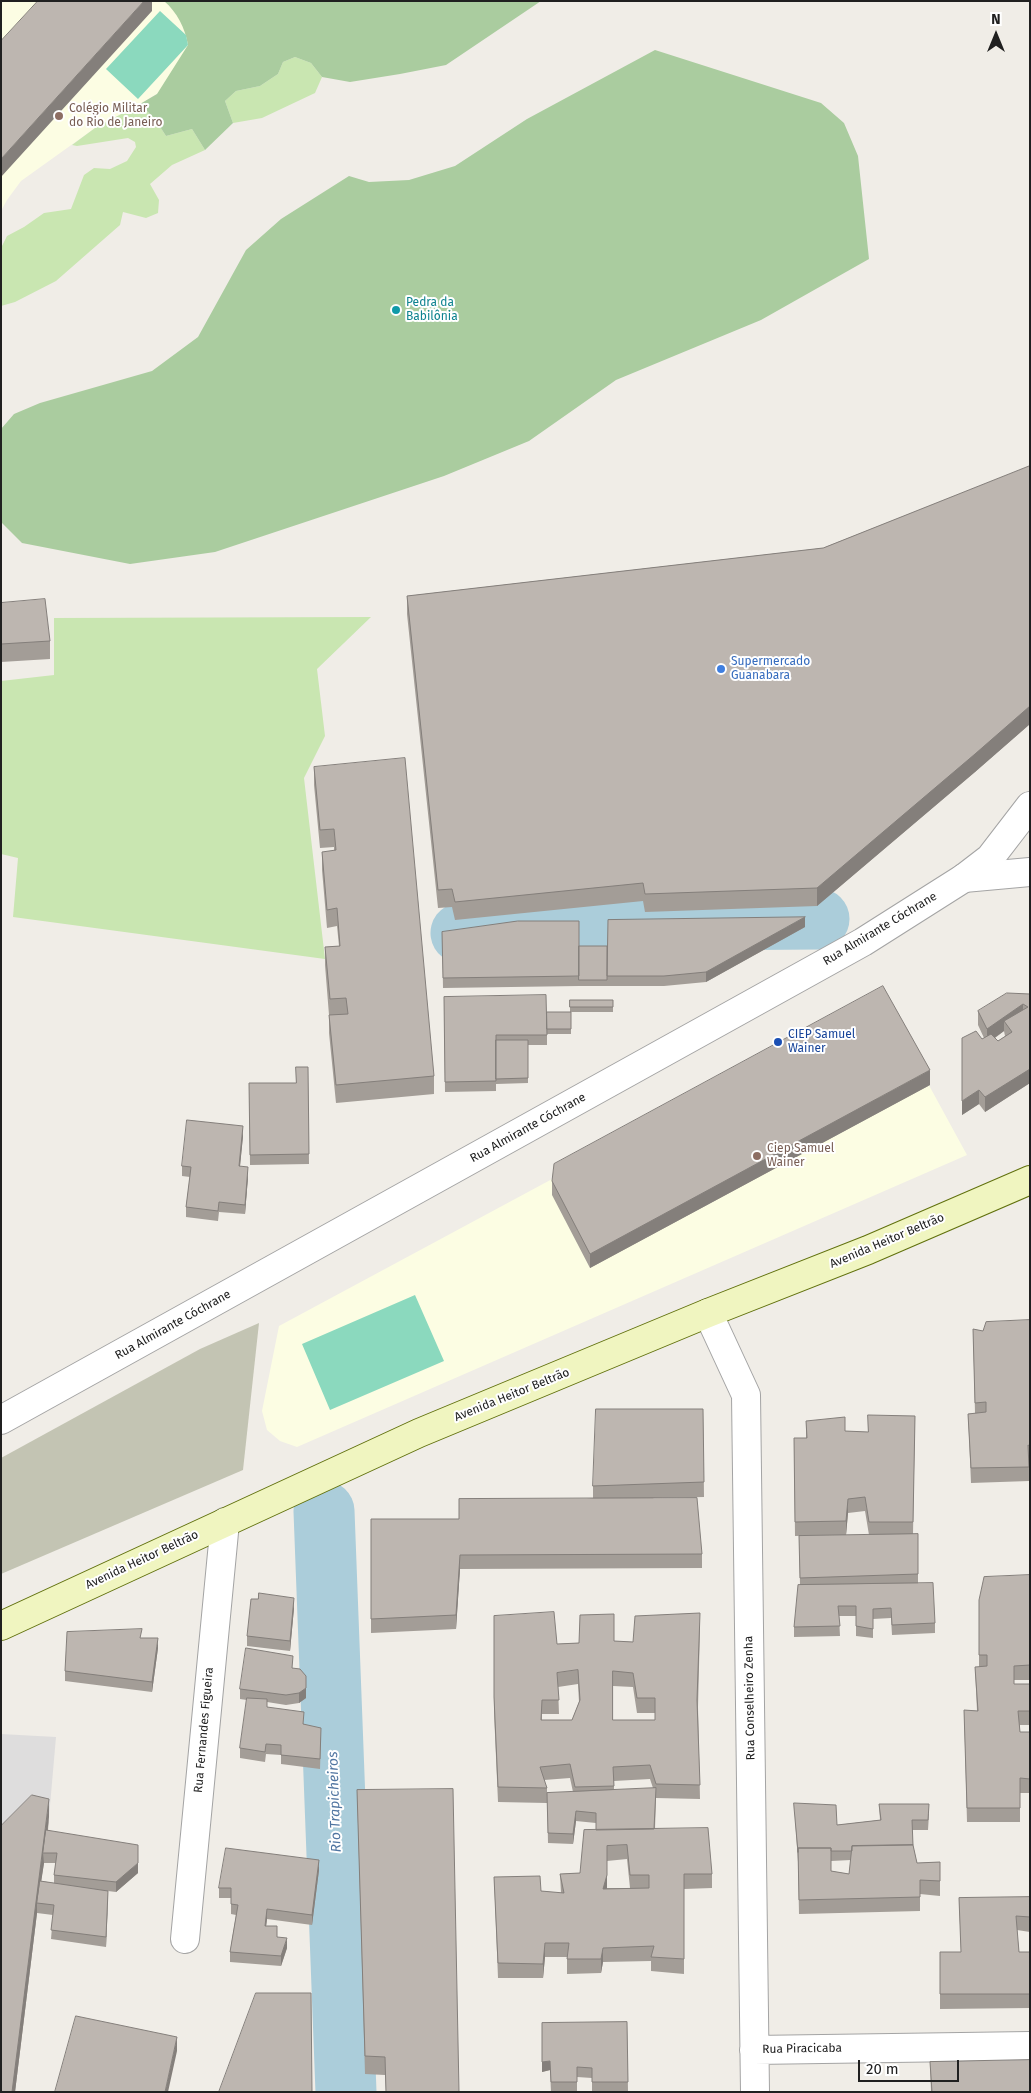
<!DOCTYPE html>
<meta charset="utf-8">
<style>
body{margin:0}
#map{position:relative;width:1031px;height:2093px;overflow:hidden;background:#f0ede7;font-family:"Fira Sans",sans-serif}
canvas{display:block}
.frame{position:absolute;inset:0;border:2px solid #202020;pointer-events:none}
.north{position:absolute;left:971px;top:10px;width:50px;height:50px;-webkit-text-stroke:4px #fff;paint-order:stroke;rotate:0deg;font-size:14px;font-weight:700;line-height:20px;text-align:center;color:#202020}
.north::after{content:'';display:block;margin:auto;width:18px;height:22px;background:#202020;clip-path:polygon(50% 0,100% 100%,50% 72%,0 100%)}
.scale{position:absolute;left:858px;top:2060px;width:101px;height:22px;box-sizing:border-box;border:2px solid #202020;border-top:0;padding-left:6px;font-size:15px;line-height:18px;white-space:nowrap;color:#202020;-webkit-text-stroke:4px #fff;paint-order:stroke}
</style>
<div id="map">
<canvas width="1031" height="2093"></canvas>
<div class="frame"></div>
<div class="north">N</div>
<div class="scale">20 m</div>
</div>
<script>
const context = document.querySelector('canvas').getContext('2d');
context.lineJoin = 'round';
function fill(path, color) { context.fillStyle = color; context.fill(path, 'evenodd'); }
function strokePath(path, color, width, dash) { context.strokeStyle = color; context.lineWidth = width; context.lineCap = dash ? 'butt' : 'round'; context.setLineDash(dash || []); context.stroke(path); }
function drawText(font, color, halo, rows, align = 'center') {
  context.font = font + ' "Fira Sans",sans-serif'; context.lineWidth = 4; context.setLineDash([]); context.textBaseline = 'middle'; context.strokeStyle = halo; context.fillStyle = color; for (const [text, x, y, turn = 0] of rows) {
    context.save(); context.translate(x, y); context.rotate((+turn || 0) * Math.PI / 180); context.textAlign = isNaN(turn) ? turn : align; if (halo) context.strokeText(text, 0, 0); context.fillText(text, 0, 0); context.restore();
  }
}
fill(new Path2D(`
 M1,1734L56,1737L49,1817L14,2092H1Z`), '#dedddd');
fill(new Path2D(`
 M1,1H484L208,63L140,104L95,128L21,181L7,200L1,211Z
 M883,1001L967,1155L297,1447L280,1441L267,1430L262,1411L279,1326Z`), '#fcfde3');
fill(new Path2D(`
 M259,1323L243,1470L1,1574V1458L200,1349Z`), '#c3c4b3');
fill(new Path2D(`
 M295,57L311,63L322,77L315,93L262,118L233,123L225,101L236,91L260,86L278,74L283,62Z
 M140,104L155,119L166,136L192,129L205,150L172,165L150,184L159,200L158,213L146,218L123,212L120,225L56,281L15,302L1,306V248L7,236L24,227L44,213L71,209L84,175L94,168L110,169L127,161L136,147L135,142L128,138L77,146L72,145L95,128Z
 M371,617L317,669L325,736L304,778L325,959L13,917L18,858L1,854V681L54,675V618Z`), '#c9e6b1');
fill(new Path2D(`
 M164,1H541L446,65L400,74L350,82L322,77L311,63L295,57L283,62L278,74L260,86L236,91L225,101L233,123L205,150L192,129L166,136L155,119L140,104L157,94L188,45C185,28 177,12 164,1Z
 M655,50L821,103L844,123L858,156L869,259L761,320L616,380L529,441L444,476L215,552L130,564L22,543L1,522V429L14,414L40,403L152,371L198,337L246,250L281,219L349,176L369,182L409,180L455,166L527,119Z`), '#aacc9f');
fill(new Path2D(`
 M160,11L186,35L188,45L138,99L106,69Z
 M415,1295L444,1361L330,1410L302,1344Z`), '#8bd9be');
strokePath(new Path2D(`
 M461,933L547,921L819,919
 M324,1511L346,2092`), '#abcdda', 61);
const minor = new Path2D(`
 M964,878L1030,872
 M708,1313L746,1395L755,2092
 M185,1939L225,1522
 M754,2050L1030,2046`);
const tertiary = new Path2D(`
 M1,1420L863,942L964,878L990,858L1030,806`);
const secondary = new Path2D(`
 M1,1626L419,1433L708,1313L868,1250L1030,1180`);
strokePath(minor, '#a4a4a4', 30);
strokePath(tertiary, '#a4a4a4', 30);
strokePath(secondary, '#61710d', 30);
strokePath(minor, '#fff', 28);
strokePath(tertiary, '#fff', 28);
strokePath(secondary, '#f0f5c0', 28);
fill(new Path2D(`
 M1030,466V724L975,772L817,906L645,912L643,901L455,920L452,907L438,908L407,614V596L823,548Z
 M1,603L50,641V659L1,662Z
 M314,767L434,1076V1094L336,1103L329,1033V1015L325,965V947L339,946L337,926L327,928L322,870V852L334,851V847L320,848L314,785Z
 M805,927L706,982L664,986H579L443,988L442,932L579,976L607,946Z
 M1030,994V1083L985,1112L979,1104L962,1115L982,1039L984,1038L978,1025V1011ZM1004,1031L1005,1036L998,1041L995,1038Z
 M444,997L547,1012H570V1000H613V1012H571V1034H547V1045H528V1083L496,1084V1091L445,1092Z
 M308,1067L309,1164L250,1165L249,1083H296Z
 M930,1085L590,1268L552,1195V1181Z
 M243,1136L240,1166L248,1177L245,1214L219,1212L218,1221L186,1217V1207L190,1177L182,1176V1166Z
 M1030,1320L1029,1481L971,1483L968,1414L975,1413L973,1329L983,1331Z
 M703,1409L704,1497L653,1498L702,1554V1568L460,1569L456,1629L371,1633V1519H459L593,1498V1486Z
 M915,1416L913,1534H918V1583L935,1623V1633L892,1635L891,1618L873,1619V1638L856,1636V1616H839L840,1636L794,1637V1627L800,1585L799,1536L869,1535L865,1511L848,1513L846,1535L795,1536L794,1438H806V1421L845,1431L868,1432Z
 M1030,1575V1680H1014V1684H1030V1725H1020V1732H1030V1793H1020V1822H967L964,1710L977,1711L975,1667H979V1600Z
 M294,1608L290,1651L247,1646V1636Z
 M494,1616L557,1644L614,1641L633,1642L700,1627L698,1707L700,1799L656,1798L655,1829L712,1874V1888L684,1889V1974L651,1971V1961L603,1962L601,1973L567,1974V1957H545L543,1978H498L494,1877L541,1891L561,1893L560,1874L580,1873L596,1830V1823L576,1821L573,1844L548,1843L547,1793L573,1792L570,1778L544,1780L547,1788V1803L498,1802L494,1712ZM578,1684L579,1702L572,1720H542V1714H559L558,1687ZM613,1686L633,1687L637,1713H655V1720H613ZM650,1779L653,1788L614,1790V1781ZM627,1859L630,1888H607V1861Z
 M142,1638L158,1648L152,1692L65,1681V1671Z
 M293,1668L306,1698L299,1703L286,1705L267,1702V1707L304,1724L321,1738L320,1769L281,1764V1755L266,1754L265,1762L240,1758V1748L247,1700L240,1699V1689Z
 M357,1790L459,2092H386L385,2075L365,2074Z
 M794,1803L837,1825L880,1820L879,1804L929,1814L928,1830H912L913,1845L917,1863L940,1862V1896L920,1894V1911L799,1914L798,1862ZM851,1860L849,1874L831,1871V1861Z
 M49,1817L48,1830L138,1873L116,1892L108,1891L106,1947L51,1939L53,1915L37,1913L15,2092H1ZM44,1863H56L54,1875V1883L41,1881Z
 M319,1870L312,1925L267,1919L266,1926L287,1948L281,1966L230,1962V1952L236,1915L231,1914V1898H219V1888Z
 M1030,1897V1932L1017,1930L1019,1952H1030V2008L940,2009V1952H961L959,1898Z
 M627,2022L628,2092H592V2078L577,2077V2092H551L550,2070L542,2072V2023Z
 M930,2062L1030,2092H931Z`), '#a39d97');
fill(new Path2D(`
 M144,1H152V11L1,177V159Z
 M1030,706V724L975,772L817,906V888Z
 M805,917V927L706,982V972Z
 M1023,1004V1018L1004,1021V1031L987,1043V1029Z
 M1030,1069V1083L985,1112V1097Z
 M930,1070V1085L590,1268V1254Z
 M979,1090V1104L962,1115V1101Z
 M243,1126V1136L239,1176V1166Z
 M248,1167V1177L245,1214V1205Z
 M848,1499V1513L846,1535V1521Z
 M460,1555V1569L456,1629V1615Z
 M294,1598V1608L290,1651V1641Z
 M158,1638V1648L152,1692V1682Z
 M306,1688V1698L299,1703V1693Z
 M49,1799V1817L45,1853H43L44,1863L38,1903H37V1913L15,2092H12Z
 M576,1811V1821L573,1844V1834Z
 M319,1860V1870L312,1925V1915Z
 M138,1863V1873L116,1892V1882Z
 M607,1875V1889H603Z
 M108,1891V1901L106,1947V1937Z
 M267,1909V1919L265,1936V1926Z
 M287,1938V1948L281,1966V1956Z
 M545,1943V1957L543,1978V1964Z
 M603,1948V1962L601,1973V1959Z
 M177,2037V2051L168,2092H165Z
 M550,2061V2070L542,2072V2062Z`), '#847f7b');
const building = new Path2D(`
 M38,1H144L1,159V41Z
 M1030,466V706L975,754L817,888L645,894L643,883L455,902L452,889L438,890L407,596L823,548Z
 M45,599L50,641L1,644V603Z
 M405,758L434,1076L336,1085L329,1015L348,1014L346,998L330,999L325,947L340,946L337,908L327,910L322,852L336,850L334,829L320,830L314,767Z
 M805,917L706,972L664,976H607L608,920Z
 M518,921H579V976L443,978L442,932Z
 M579,946H607V980H579Z
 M883,986L930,1070L590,1254L552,1181L554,1164Z
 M1007,993L1030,994V1069L985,1097L979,1090L962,1101V1038L976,1031L982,1039L991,1034L998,1041L1012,1032L1004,1021L1028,1007L1023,1004L987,1029L978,1011Z
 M546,995L547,1035H496V1081L445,1082L444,997Z
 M570,1000H613V1007H570Z
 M547,1012H571V1029H547Z
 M496,1040H528V1078L496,1079Z
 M296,1067H308L309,1154L250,1155L249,1083H296Z
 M187,1120L243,1126L239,1166L248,1167L245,1205L219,1202L218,1211L186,1207L191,1167L182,1166Z
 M1030,1320V1446L1028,1445L1029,1467L971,1468L968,1414L986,1412V1402L975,1403L973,1329L983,1331L986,1322Z
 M596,1409H703L704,1482L593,1486Z
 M868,1415L915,1416L913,1522H869L865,1497L848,1499L846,1521L795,1522L794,1438H807L806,1421L845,1417V1431L868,1432Z
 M697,1498L702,1554L460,1555L456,1615L371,1619V1519H459V1499Z
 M918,1534V1574L800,1578L799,1536Z
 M1030,1575V1665L1014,1666V1684H1030V1711H1018L1020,1732H1030V1779L1020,1778V1808H967L964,1710L978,1711L975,1667L987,1666V1655H979V1600L984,1577Z
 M933,1583L935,1623L892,1625L891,1608L873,1609V1629L856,1626V1606H838L840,1626L794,1627L798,1585Z
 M259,1593L294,1598L290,1641L247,1636L251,1599H258Z
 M554,1612L557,1644L579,1643L580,1615L614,1614V1641L633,1642L635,1616L700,1613L697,1700L700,1785L656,1784L650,1765L613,1767L614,1786L575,1787L570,1764L540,1767L547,1788L498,1787L494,1697V1616ZM578,1670L580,1700L572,1720H541L542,1700H559L557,1673ZM613,1671L633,1673L637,1698H655V1720H613Z
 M142,1629L140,1638H158L152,1682L65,1671L67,1632Z
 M246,1648L293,1656L292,1668L300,1669L306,1676V1688L299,1693L286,1695L240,1689Z
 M247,1698L267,1699V1707L304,1712L303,1724L321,1728L320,1759L281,1755V1745L266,1744L265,1752L240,1748Z
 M656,1788L654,1829L596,1830V1813L576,1811L573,1834L548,1833L547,1793Z
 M453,1789L459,2092H386L385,2057L365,2056L357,1790Z
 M32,1795L49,1799L12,2092H1V1826Z
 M794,1803L836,1805L837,1825L881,1820L879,1804H929L928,1820H912L913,1845L852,1846V1851H831V1848H798V1852Z
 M708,1828L712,1874H684V1959L651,1957L654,1946L603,1948L601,1959H567L569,1943H545L543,1964L498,1963L494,1877L540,1876L541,1891L564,1893L560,1874L580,1873L584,1830ZM627,1845L630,1875H649V1888L603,1889L607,1875V1846Z
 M46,1830L138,1845V1863L116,1882L54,1875L57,1853H43Z
 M913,1845L917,1863L940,1862V1881L920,1880V1897L799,1900L798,1848H831V1871L849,1874L852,1846Z
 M226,1848L319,1860L312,1915L267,1909L265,1926H277V1937L287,1938L281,1956L230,1952L238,1905L231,1904V1888H219Z
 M40,1881L108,1891L106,1937L51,1930L54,1905L37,1903Z
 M1030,1897V1917L1016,1916L1019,1952H1030V1994H940V1952H961L959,1898Z
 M256,1993H311L312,2092H219Z
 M76,2016L177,2037L165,2092H55Z
 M627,2022L628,2082H592V2068L577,2067V2082H551L550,2061L542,2062V2023Z
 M1030,2060V2092H932L930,2062Z`);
fill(building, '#bdb6b0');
strokePath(building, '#847f7b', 1);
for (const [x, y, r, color] of [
 [59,116,5,"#8d6e63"],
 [396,310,5,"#0f9aa8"],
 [721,669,5,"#3f7fe0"],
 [778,1042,5,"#1a4fb4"],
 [757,1156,5,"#8d6e63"]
]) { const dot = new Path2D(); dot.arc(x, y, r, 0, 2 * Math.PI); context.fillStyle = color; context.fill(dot); strokePath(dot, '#fff', 2); }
drawText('12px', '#785e54', '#fff', [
 ["Colégio Militar",69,109],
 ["do Rio de Janeiro",69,123],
 ["Ciep Samuel",767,1149],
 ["Wainer",767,1163]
], 'left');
drawText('12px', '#0d838f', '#fff', [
 ["Pedra da",406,303],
 ["Babilônia",406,317]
], 'left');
drawText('12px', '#366cbe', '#fff', [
 ["Supermercado",731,662],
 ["Guanabara",731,676]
], 'left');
drawText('12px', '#202020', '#fff', [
 ["Rua Almirante Cóchrane",880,929,-31],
 ["Rua Almirante Cóchrane",528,1128,-29],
 ["Avenida Heitor Beltrão",887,1241,-23],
 ["Rua Almirante Cóchrane",173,1325,-29],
 ["Avenida Heitor Beltrão",512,1395,-22],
 ["Avenida Heitor Beltrão",142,1560,-25],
 ["Rua Conselheiro Zenha",750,1698,-91],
 ["Rua Fernandes Figueira",204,1730,-85],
 ["Rua Piracicaba",802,2049,-1]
]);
drawText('12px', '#164399', '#fff', [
 ["CIEP Samuel",788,1035],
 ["Wainer",788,1049]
], 'left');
drawText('italic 14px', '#5075a1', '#fff', [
 ["Rio Trapicheiros",335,1802,-92]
]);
</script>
